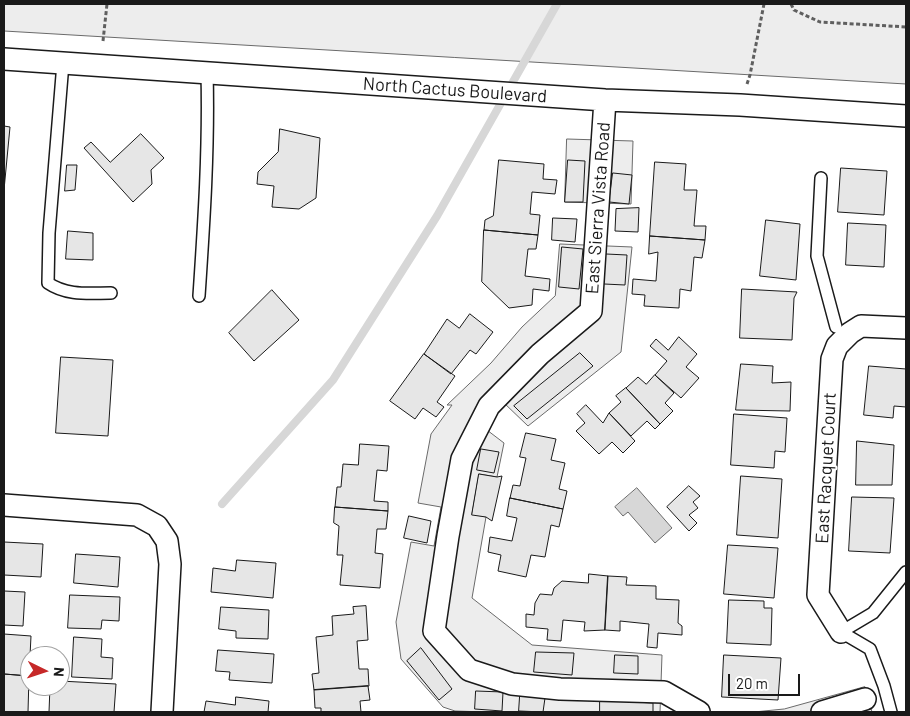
<!DOCTYPE html>
<style>
body{margin:0}
#map{position:relative;width:910px;height:716px;overflow:hidden;background:#fff;font-family:Barlow,sans-serif}
canvas{display:block}
.frame{position:absolute;inset:0;border:5px solid #1a1a1a;pointer-events:none}
.north{position:absolute;left:20px;top:646px;width:50px;height:50px;box-sizing:border-box;background:#fff;border:1px solid #a3a3a3;border-radius:50%;rotate:94deg;font-size:14px;font-weight:700;line-height:20px;text-align:center;color:#1a1a1a}
.north::after{content:'';display:block;margin:auto;width:18px;height:22px;background:#c62828;clip-path:polygon(50% 0,100% 100%,50% 72%,0 100%)}
.scale{position:absolute;left:728px;top:674px;width:72px;height:22px;box-sizing:border-box;border:2px solid #1a1a1a;border-top:0;padding-left:6px;font-size:15px;line-height:18px;white-space:nowrap;color:#1a1a1a;-webkit-text-stroke:4px #fff;paint-order:stroke}
</style>
<div id="map">
<canvas width="910" height="716"></canvas>
<div class="frame"></div>
<div class="north">N</div>
<div class="scale">20 m</div>
</div>
<script>
const context = document.querySelector('canvas').getContext('2d');
context.lineJoin = 'round';
function fill(path, color) { context.fillStyle = color; context.fill(path, 'evenodd'); }
function strokePath(path, color, width, dash) { context.strokeStyle = color; context.lineWidth = width; context.lineCap = dash ? 'butt' : 'round'; context.setLineDash(dash || []); context.stroke(path); }
function drawText(font, color, halo, rows, align = 'center') {
  context.font = font + ' Barlow,sans-serif'; context.lineWidth = 4; context.setLineDash([]); context.textBaseline = 'middle'; context.strokeStyle = halo; context.fillStyle = color; for (const [text, x, y, turn = 0] of rows) {
    context.save(); context.translate(x, y); context.rotate((+turn || 0) * Math.PI / 180); context.textAlign = isNaN(turn) ? turn : align; if (halo) context.strokeText(text, 0, 0); context.fillText(text, 0, 0); context.restore();
  }
}
const built = new Path2D(`
 M4,4H906V84L4,31Z
 M567,139L633,141L631,204L565,202Z
 M560,244L632,247L621,352L528,426L503,402L483,427L504,443L497,477L479,474L472,514L486,517L472,598L532,645L662,655L660,712H487L455,711L443,707L401,659L396,622L411,542L434,546L441,507L418,503L431,434L452,405H447L491,363L522,327L555,296Z
 M865,687L872,712H754L784,709Z`);
fill(built, '#ededed');
strokePath(built, '#6a6a6a', 1);
const water = new Path2D(`
 M637,488L672,528L655,543L628,512L623,516L615,507Z`);
fill(water, '#d7d7d7');
strokePath(water, '#6a6a6a', 1);
strokePath(new Path2D(`
 M222,504L333,380L437,216L557,4`), '#d7d7d7', 8);
const building = new Path2D(`
 M4,126L10,127L4,190Z
 M280,129L320,138L316,198L299,209L272,207L274,186L257,184L258,172L278,152Z
 M141,134L164,158L151,170L152,184L133,202L84,148L91,142L110,162Z
 M499,160L544,164L543,179L557,180L555,194L532,192L530,214L540,215L538,235L484,230L485,220L493,216Z
 M568,160L585,161L583,202H565Z
 M655,162L686,164L684,190H697L694,226H706L705,240L650,236Z
 M67,165H77L75,190L65,191Z
 M841,168L887,171L884,215L838,212Z
 M613,173L632,175L629,204L609,202Z
 M639,208L638,232L615,231L616,209Z
 M553,218L577,219L575,242L552,240Z
 M766,220L800,224L796,280L760,276Z
 M848,223L886,225L884,267L846,265Z
 M484,230L538,235L536,249H528L525,276L550,279L549,291L533,289L532,305L509,308L482,282Z
 M68,231L93,233V260L66,259Z
 M650,236L705,240L702,258L694,257L691,291L680,289L679,308L644,306L645,295L632,294L633,279L656,281L658,252L649,254Z
 M562,247L583,249L579,289L559,287Z
 M606,254L627,255L625,285L604,284Z
 M742,289L797,292L794,298L792,340L740,338Z
 M272,290L299,320L254,361L229,333Z
 M470,314L493,332L476,354L470,350L451,374L424,354L447,319L459,328Z
 M679,337L697,354L686,367L699,378L681,398L655,375L667,361L650,346L656,339L668,350Z
 M580,353L593,366L527,419L514,406Z
 M424,354L455,376L437,402L444,407L436,417L423,408L415,419L390,401Z
 M61,357L113,360L108,436L56,433Z
 M741,364L773,366L772,383L791,382L790,411L736,410Z
 M869,366L906,369V407L894,406L893,418L864,415Z
 M655,375L674,393L665,403L673,411L660,424L626,388L638,377L646,384Z
 M626,388L660,424L655,429L647,421L631,436L609,413L621,402L616,396Z
 M586,405L603,423L609,413L635,441L623,453L612,442L599,454L576,431L585,423L577,414Z
 M734,414L787,418L785,452L775,451L774,468L731,465Z
 M526,433L556,439L551,460L565,463L559,489L567,491L563,509L510,498L513,485L520,486L526,458L520,457Z
 M857,441L894,445L892,485H856Z
 M360,444L389,446L387,471L377,470L374,501L388,502V511L335,507L337,487H341L343,464L358,465Z
 M481,449L499,452L494,473L477,470Z
 M479,474L497,477L502,476L492,521L486,517L472,515Z
 M741,476L782,479L778,538L737,535Z
 M689,486L700,496L693,502L698,508L689,515L697,523L689,531L667,507Z
 M852,497L894,498L890,553L849,551Z
 M510,498L563,509L559,527L551,525L545,557L531,555L526,577L498,571L501,555L488,552L490,537L512,541L517,518L507,516Z
 M335,507L388,511L386,529H377L375,553L383,554L380,588L340,585L343,555H337L339,526L334,523Z
 M409,516L431,521L427,543L404,538Z
 M4,542L43,544L41,577L4,575Z
 M728,545L778,548L774,598L724,594Z
 M76,554L120,557L118,587L74,583Z
 M237,560L276,563L273,598L211,592L213,568L235,571Z
 M589,574L608,576L605,630L584,631L585,622L563,620L561,641L547,640L548,629L526,627V614L534,615L535,603L540,594L552,595L554,588L562,581L588,583Z
 M608,576L627,577L626,585L656,586V599L679,600L678,623L682,626V635L658,633L657,648L647,647L649,624L620,621V631L605,630Z
 M4,591L25,592L23,626L4,625Z
 M70,595L120,597L119,621L102,620L101,629L68,628Z
 M729,600L764,601V608H772L771,645L727,643Z
 M366,606L368,640L357,641L359,669H368L369,686L314,690L312,674L319,673L316,637L333,635L332,616L354,614L353,607Z
 M221,607L269,610L268,639L236,638V631L219,629Z
 M4,634L31,636L29,676L4,674Z
 M74,637L102,639L101,657L113,658L112,679L72,677Z
 M421,648L452,689L439,700L407,661Z
 M218,650L274,654L272,683L229,680L230,672L216,671Z
 M536,652L574,653L572,675L534,672Z
 M615,655L638,656V674L614,673Z
 M724,655L781,658L778,700L722,697Z
 M4,674L29,676L28,712H4Z
 M60,681L116,684L114,712H49L50,686H60Z
 M368,686L370,700L360,701L361,712H321V708H315L314,690Z
 M476,691L503,692L502,711L475,709Z
 M520,696L545,698L543,712L519,711Z
 M236,697L269,701L268,712H204L206,701L235,705Z
 M600,700L653,703V712H600Z`);
fill(building, '#e6e6e6');
strokePath(building, '#1a1a1a', 1);
const service = new Path2D(`
 M63,63L49,233L48,283C67,296 89,293 111,293
 M821,178L817,256L836,327
 M199,296C204,222 209,147 207,73
 M891,712L884,686L870,649L841,632L873,613L906,572`);
const minor = new Path2D(`
 M4,59L605,100L740,105L906,116
 M605,100L591,311L540,354L489,406L462,459L448,536L434,631L469,670L512,684L560,689L664,692L699,712
 M4,505L137,515L157,526L167,541L170,564L162,712
 M841,632L818,595L832,359L837,346L850,333L861,326L906,328
 M822,712L865,699`);
strokePath(service, '#1a1a1a', 14);
strokePath(minor, '#1a1a1a', 24);
strokePath(new Path2D(`
 M791,4L794,10L820,22L906,27
 M103,41L107,4
 M747,84L750,75L764,4`), '#5f5f5f', 3, [4, 2.5]);
strokePath(service, '#fff', 11);
strokePath(minor, '#fff', 21);
drawText('18px', '#1a1a1a', '#fff', [
 ["North Cactus Boulevard",455,90,4],
 ["East Sierra Vista Road",598,208,-86],
 ["East Racquet Court",826,468,-87]
]);
</script>
